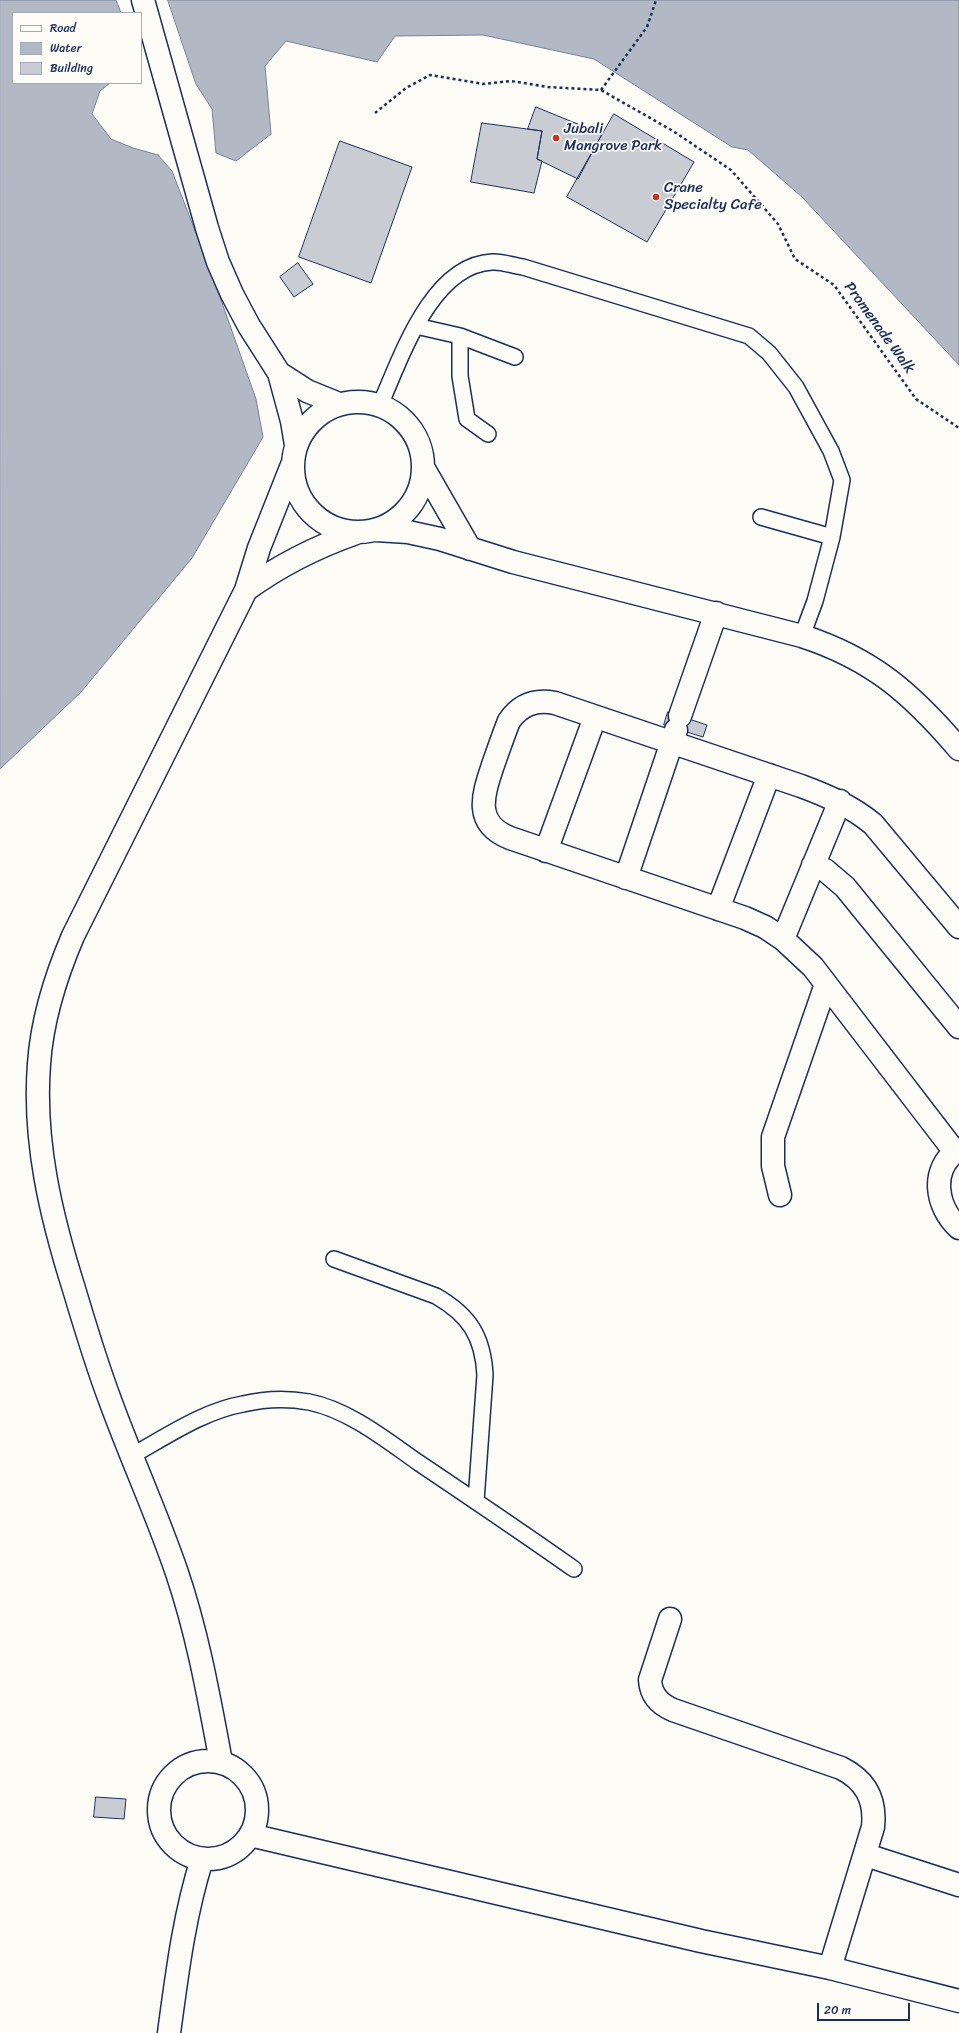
<!DOCTYPE html>
<style>
body{margin:0}
#map{position:relative;width:959px;height:2033px;overflow:hidden;background:#fdfcf7;font-family:Sriracha,sans-serif}
canvas{display:block}
.legend{position:absolute;left:12px;top:12px;width:130px;height:72px;box-sizing:border-box;background:#fdfcf7;border:1px solid #a3aaba;margin:0;padding:5px 7px;list-style:none;font-size:12px;color:#1b2f5e}
.legend li{display:flex;align-items:center;gap:8px;height:20px}
.legend b{width:20px;border:1px solid #a3aaba}
.scale{position:absolute;left:817px;top:2003px;width:93px;height:18px;box-sizing:border-box;border:2px solid #1b2f5e;border-top:0;padding-left:5px;font-size:12px;line-height:14px;white-space:nowrap;color:#1b2f5e;-webkit-text-stroke:3px #fdfcf7;paint-order:stroke}
</style>
<div id="map">
<canvas width="959" height="2033"></canvas>
<ul class="legend">
<li><b style="height:5px;background:#fdfcf7"></b>Road</li>
<li><b style="height:11px;background:#b3b8c5"></b>Water</li>
<li><b style="height:11px;background:#c9ccd3"></b>Building</li>
</ul>
<div class="scale">20 m</div>
</div>
<script>
const context = document.querySelector('canvas').getContext('2d');
context.lineJoin = 'round';
function fill(path, color) { context.fillStyle = color; context.fill(path, 'evenodd'); }
function strokePath(path, color, width, dash) { context.strokeStyle = color; context.lineWidth = width; context.lineCap = dash ? 'butt' : 'round'; context.setLineDash(dash || []); context.stroke(path); }
function drawText(font, color, halo, rows, align = 'center') {
  context.font = font + ' Sriracha,sans-serif'; context.lineWidth = 3.5; context.setLineDash([]); context.textBaseline = 'middle'; context.strokeStyle = halo; context.fillStyle = color; for (const [text, x, y, turn = 0] of rows) {
    context.save(); context.translate(x, y); context.rotate((+turn || 0) * Math.PI / 180); context.textAlign = isNaN(turn) ? turn : align; if (halo) context.strokeText(text, 0, 0); context.fillText(text, 0, 0); context.restore();
  }
}
const water = new Path2D(`
 M0,0H116L121,13H13V83H110L100,91L92,114L111,139L133,148L158,155L172,171L214,280L256,399L263,437L192,558L81,692L0,769Z
 M168,0H959V365L802,197L748,150L732,147L594,59L483,35L395,36L377,62L286,41L265,66L271,134L236,161L216,153L212,109L196,84Z`);
fill(water, '#b3b8c5');
strokePath(water, '#76819c', 1);
const building = new Path2D(`
 M536,107L602,134L578,179L537,159L542,131L528,129Z
 M614,114L694,162L647,242L567,197Z
 M482,123L542,131L537,159L542,161L534,193L471,182Z
 M340,141L412,167L371,283L299,257Z
 M298,263L313,284L294,297L280,277Z
 M668,712L707,725L703,737L664,725Z
 M96,1797L126,1799L124,1819L94,1817Z`);
fill(building, '#c9ccd3');
strokePath(building, '#1b2f5e', 1);
const service = new Path2D(`
 M416,326L460,336L515,357
 M460,336V376L467,419L488,434
 M380,405C401,358 431,265 492,262C502,261 513,266 523,267L749,336L769,353L796,387L831,451L842,480L832,537L815,601L802,636
 M761,517L832,537
 M334,1259L436,1296C469,1315 483,1336 485,1375L476,1501
 M131,1456C166,1437 203,1411 243,1404C264,1399 287,1398 309,1402C349,1410 386,1440 419,1463C471,1498 523,1533 574,1569`);
const minor = new Path2D(`
 M143,0L207,228L218,262L232,294L249,326L279,373L292,421L296,445
 M279,373L307,391L339,404
 M293 467a65 65 0 1 1 130 0a65 65 0 1 1-130 0Z
 M424,469L470,549
 M376,530L408,532L440,539L513,562L802,636C873,659 912,694 959,749
 M246,590C280,565 316,547 356,533
 M680,716L716,613
 M546,851L595,717
 M813,865L825,870L845,887L959,1027
 M626,878L676,730
 M718,909L769,775
 M783,939L840,801
 M959,1149C929,1169 936,1207 959,1228
 M955,1152L813,967L783,939L765,927L745,918L510,838C473,823 483,795 493,765C498,751 503,736 509,721C520,705 535,699 555,703L801,786C828,796 851,806 873,824L959,927
 M780,1195L773,1166V1137L826,984
 M670,1619L650,1680C651,1695 659,1704 673,1710L841,1768C865,1780 876,1799 873,1827L830,1968
 M159 1810a49 49 0 1 1 98 0a49 49 0 1 1-98 0Z
 M221,1762C209,1698 198,1635 177,1573C157,1514 131,1458 110,1400C96,1363 85,1326 74,1289C51,1216 33,1141 39,1064C42,1019 55,978 73,936L246,590L259,548L292,465
 M250,1835L701,1941L830,1968L959,2001
 M866,1855L959,1885
 M169,2033C177,1974 184,1916 202,1859`);
strokePath(service, '#1b2f5e', 18);
strokePath(minor, '#1b2f5e', 25);
strokePath(new Path2D(`
 M601,90L647,27L656,0
 M375,113L406,88L430,75L483,84L511,81L548,87L601,90L673,131L731,170L778,224L795,259L834,285L916,399L959,428`), '#1b2f5e', 2.5, [3, 3]);
strokePath(service, '#fdfcf7', 15);
strokePath(minor, '#fdfcf7', 22);
for (const [x, y, r, color] of [
 [556,138,4,"#c8321e"],
 [656,197,4,"#c8321e"]
]) { const dot = new Path2D(); dot.arc(x, y, r, 0, 2 * Math.PI); context.fillStyle = color; context.fill(dot); strokePath(dot, '#fdfcf7', 1.5); }
drawText('15px', '#1b2f5e', '#fdfcf7', [
 ["Jubali",564,129],
 ["Mangrove Park",564,146],
 ["Crane",664,188],
 ["Specialty Cafe",664,205]
], 'left');
drawText('15px', '#1b2f5e', '#fdfcf7', [
 ["Promenade Walk",879,328,54]
]);
</script>
